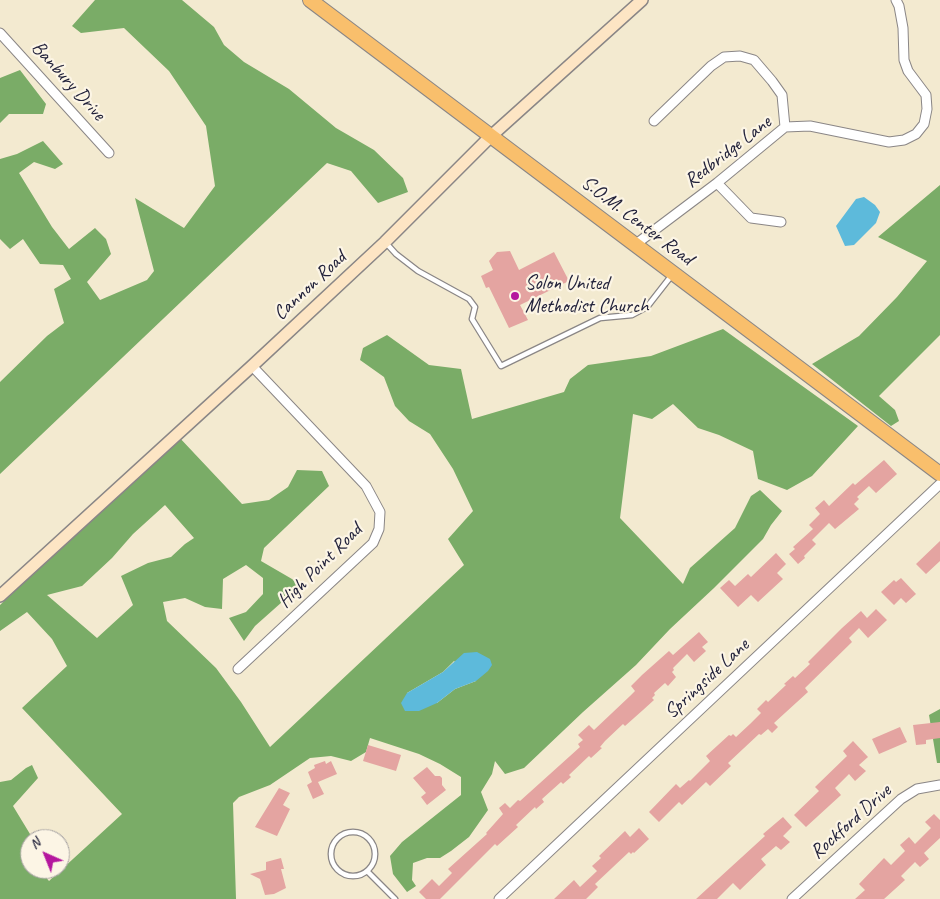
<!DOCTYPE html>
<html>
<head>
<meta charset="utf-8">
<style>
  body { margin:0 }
  #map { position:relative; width:940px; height:899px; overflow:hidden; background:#f3ead0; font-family:Caveat,sans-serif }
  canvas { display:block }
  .north { position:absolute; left:20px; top:829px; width:50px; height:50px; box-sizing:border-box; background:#fcf5e5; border:1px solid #a5a1a1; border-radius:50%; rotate:316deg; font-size:14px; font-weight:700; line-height:20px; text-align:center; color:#22223b }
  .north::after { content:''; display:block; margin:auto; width:18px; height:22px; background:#b5179e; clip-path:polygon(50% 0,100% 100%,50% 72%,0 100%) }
</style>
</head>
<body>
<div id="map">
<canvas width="940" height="899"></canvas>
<div class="north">N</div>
</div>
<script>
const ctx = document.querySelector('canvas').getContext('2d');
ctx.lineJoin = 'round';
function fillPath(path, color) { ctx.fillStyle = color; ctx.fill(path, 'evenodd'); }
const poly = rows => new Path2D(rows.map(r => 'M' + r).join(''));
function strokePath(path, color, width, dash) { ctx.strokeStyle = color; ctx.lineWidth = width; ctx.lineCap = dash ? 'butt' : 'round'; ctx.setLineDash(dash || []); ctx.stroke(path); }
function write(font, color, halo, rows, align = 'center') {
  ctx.font = font + ' Caveat,sans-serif'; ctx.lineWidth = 4.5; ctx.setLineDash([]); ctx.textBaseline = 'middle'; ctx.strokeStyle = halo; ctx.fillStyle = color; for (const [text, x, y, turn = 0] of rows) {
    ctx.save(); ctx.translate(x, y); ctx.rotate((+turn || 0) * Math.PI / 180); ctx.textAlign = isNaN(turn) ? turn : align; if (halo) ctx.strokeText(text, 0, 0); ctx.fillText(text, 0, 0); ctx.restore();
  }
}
const forest = poly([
  [95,0,182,0,214,27,224,45,244,62,289,89,336,128,374,150,403,178,408,192,378,203,351,171,327,163,0,474,0,382,47,336,64,323,54,289,71,279,63,265,40,264,23,239,10,249,0,239,0,159,17,154,43,141,63,164,55,169,34,162,19,173,52,227,69,249,95,228,106,239,111,254,87,282,100,300,147,280,154,271,135,198,184,228,215,186,206,126,169,71,124,28,81,33,72,26],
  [20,70,46,104,43,114,9,114,0,123,0,78],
  [940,185,940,335,879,396,895,410,899,421,891,426,812,364,859,336,897,297,927,261,878,237],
  [723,329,858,426,812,476,787,490,758,479,753,451,719,435,698,428,673,404,652,419,633,414,620,518,683,584,690,568,735,528,751,496,760,490,782,511,771,525,763,539,714,588,670,629,636,665,583,712,524,768,505,774,495,761,492,774,481,792,488,810,469,837,451,851,440,858,427,858,413,863,412,880,416,886,407,892,393,874,390,856,402,842,461,795,461,777,440,764,419,754,370,738,366,752,351,761,331,756,310,758,270,785,239,797,233,803,236,899,0,899,0,782,11,780,26,768,32,765,38,778,13,806,30,834,30,869,39,869,49,881,122,814,22,708,67,666,52,639,27,612,0,631,0,605,137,476,177,435,242,504,269,500,288,487,297,470,322,471,329,486,264,548,261,561,292,579,300,586,255,626,244,641,229,618,246,612,263,594,263,578,246,565,223,579,222,609,205,607,185,598,163,602,167,621,216,668,241,702,270,747,464,565,448,539,473,511,453,469,430,434,409,421,395,406,384,377,360,360,363,348,387,335,429,365,461,369,472,419,564,392,570,379,588,365,651,356],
  [165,505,194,538,185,544,171,557,148,563,121,576,133,605,97,638,47,595,82,586,112,558,133,534],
  [454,661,476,681,455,689,437,703,407,693,443,672],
  [940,709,940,763,937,763,929,715]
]);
const water = poly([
  [864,197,875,205,880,212,876,223,854,245,845,246,836,226,856,199],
  [477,652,490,659,492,665,488,671,476,681,455,689,437,703,419,711,405,711,401,703,407,693,443,672,464,653]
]);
const building = poly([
  [510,251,519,270,554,252,569,281,520,305,528,320,509,328,489,287,486,288,481,276,493,270,489,261,497,252],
  [884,460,897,474,876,493,869,486,857,497,859,499,854,504,859,509,835,529,829,523,812,540,816,544,804,556,805,558,798,564,789,554,795,549,793,547,813,529,809,525,820,514,815,508,824,500,829,506,853,483,855,485],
  [940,541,940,561,926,574,916,564],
  [776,553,786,564,777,573,783,579,758,602,751,595,738,607,720,588,729,580,735,586,748,574,751,577],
  [901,578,916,594,906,603,901,598,894,605,881,592,894,580,896,582],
  [876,609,887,620,868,638,859,628,849,638,852,642,805,688,808,692,774,723,778,727,772,733,768,729,761,735,759,734,728,763,731,766,710,786,706,782,682,805,679,802,659,822,649,812,676,784,680,788,689,780,690,781,710,761,706,756,729,735,731,736,733,734,736,737,750,724,761,713,757,709,766,700,768,702,786,685,784,684,793,676,795,678,810,664,808,662,842,628,861,611,867,618],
  [699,632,708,642,702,647,706,651,694,662,687,654,673,668,674,670,672,672,676,677,668,686,665,683,654,693,655,695,652,698,654,700,643,710,625,726,623,724,605,741,600,747,602,748,591,758,589,756,569,775,571,777,563,784,561,782,542,799,544,802,536,809,535,807,516,825,518,827,497,846,495,844,440,899,426,899,419,892,432,879,439,886,452,873,448,869,487,834,486,833,503,814,499,808,505,803,510,808,518,800,520,801,580,747,578,744,583,740,578,735,589,725,594,730,630,696,635,691,631,686,642,675,669,651,673,655],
  [940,722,940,738,926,740,926,744,916,745,913,725],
  [900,727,907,742,879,754,872,739],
  [853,741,868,757,859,765,866,771,855,781,849,774,835,788,841,795,806,827,794,815,819,791,815,787,847,756,843,751],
  [368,745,401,755,396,771,363,761],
  [325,761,326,764,331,761,337,774,318,782,324,794,313,799,307,785,312,782,308,772,315,768,314,765],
  [427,767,435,776,440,776,442,778,442,785,446,790,427,805,421,797,426,793,413,778],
  [279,788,290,793,283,805,290,809,277,836,255,827],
  [934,814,940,820,940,838,924,853,929,859,920,867,915,862,901,876,905,880,884,899,855,899,865,890,859,884,884,858,891,865,905,851,900,845,909,837,915,844,931,828,925,822],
  [783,817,792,827,783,836,790,842,781,850,776,846,761,859,766,865,740,890,733,883,717,899,696,899,765,836,763,834],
  [639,828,649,839,634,853,633,852,631,854,629,852,595,884,598,887,586,899,554,899,574,880,580,887,597,871,592,866,601,858,599,856,625,831,630,837],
  [281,858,284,869,281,869,286,888,274,894,265,895,260,879,250,874,266,870,266,862]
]);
const lane = poly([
  [386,243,396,254,418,271,469,299,475,307,472,319,501,366,600,318,632,315,647,307,672,275],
  '331 854a22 22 0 1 1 44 0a22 22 0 1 1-44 0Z',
  [367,871,395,899]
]);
const street = poly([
  [0,33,109,153],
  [654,121,711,66,724,57,740,56,754,60,772,81,782,95,785,127],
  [717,183,751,218,781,222],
  [636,244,717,183,785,127,810,126,889,142,904,140,916,134,924,124,927,109,926,95,908,71,904,60,903,28,899,6,896,0],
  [238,669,373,543,379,529,380,512,366,486,252,366],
  [499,899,940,484],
  [792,899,901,799,917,789,940,785]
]);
const secondary = poly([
  [0,596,252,366,385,242,490,137,642,0]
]);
const primary = poly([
  [310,0,940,474]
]);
const markers = [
  [515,296,5,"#b5179e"]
];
const streetNames = [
  ["Banbury Drive",68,81,48],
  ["Redbridge Lane",728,152,-38],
  ["S.O.M. Center Road",637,221,37],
  ["Cannon Road",310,286,-43],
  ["High Point Road",320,566,-45],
  ["Springside Lane",707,679,-43],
  ["Rockford Drive",851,822,-42]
];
const poiNames = [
  ["Solon United",525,284],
  ["Methodist Church",525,307]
];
fillPath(forest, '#7aac67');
fillPath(water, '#5dbadb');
fillPath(building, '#e4a4a1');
strokePath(lane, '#8a8686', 7);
strokePath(street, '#8a8686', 11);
strokePath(secondary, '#8a8686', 14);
strokePath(primary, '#8a8686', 16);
strokePath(lane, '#fff', 4.5);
strokePath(street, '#fff', 9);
strokePath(secondary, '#fde5c4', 11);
strokePath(primary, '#f9bf6c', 14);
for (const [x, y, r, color] of markers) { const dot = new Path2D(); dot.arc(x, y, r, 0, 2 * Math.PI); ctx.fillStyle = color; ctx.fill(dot); strokePath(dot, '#fcf5e5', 2); }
write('20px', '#22223b', '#fcf5e5', streetNames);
write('20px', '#22223b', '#fcf5e5', poiNames, 'left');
</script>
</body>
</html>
